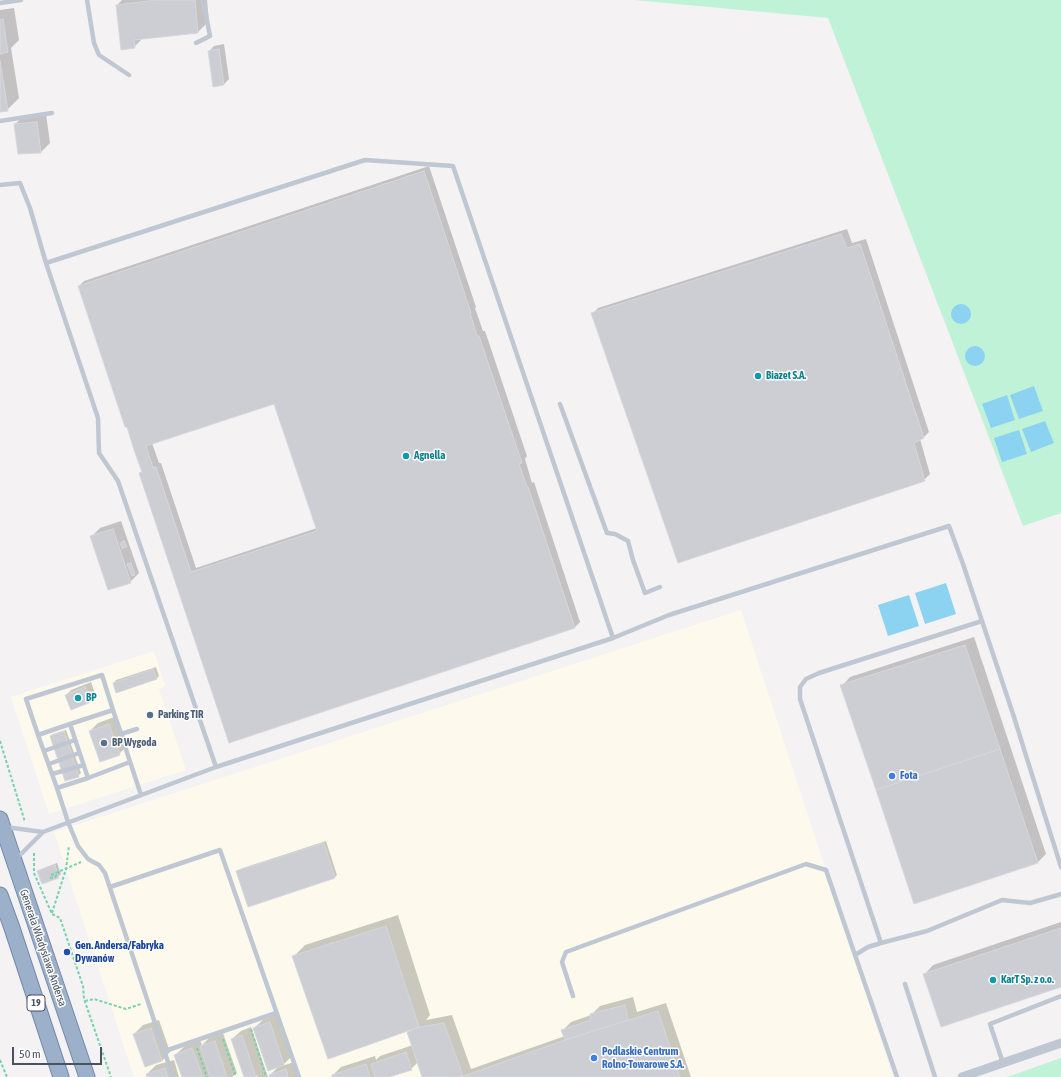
<!DOCTYPE html>
<html>
<head>
<meta charset="utf-8">
<style>
  body { margin:0 }
  #map { position:relative; width:1061px; height:1077px; overflow:hidden; background:#f4f2f2; font-family:"Asap Condensed",sans-serif }
  canvas { display:block }
  .scale { position:absolute; left:12px; top:1047px; width:90px; height:18px; box-sizing:border-box; border:2px solid #485361; border-top:0; padding-left:5px; font-size:12px; line-height:14px; white-space:nowrap; color:#485361; -webkit-text-stroke:3px #fff; paint-order:stroke }
</style>
</head>
<body>
<div id="map">
<canvas width="1061" height="1077"></canvas>
<div class="scale">50 m</div>
</div>
<script>
const g = document.querySelector('canvas').getContext('2d');
g.lineJoin = 'round';
function paint(path, color) {
  g.fillStyle = color;
  g.fill(path, 'evenodd');
}
function poly(rows) {
  const path = new Path2D();
  for (const r of rows) {
    if (r.length === 3) {
      path.moveTo(r[0] + r[2], r[1]);
      path.arc(r[0], r[1], r[2], 0, 2 * Math.PI);
      continue;
    }
    path.moveTo(r[0], r[1]);
    for (let i = 2; i < r.length; i += 2) path.lineTo(r[i], r[i + 1]);
  }
  return path;
}
function trace(path, color, width, dash) {
  g.strokeStyle = color;
  g.lineWidth = width;
  g.lineCap = dash ? 'butt' : 'round';
  g.setLineDash(dash || []);
  g.stroke(path);
}
function label(font, color, halo, rows, align = 'center') {
  g.font = font + ' "Asap Condensed",sans-serif';
  g.lineWidth = 3;
  g.setLineDash([]);
  g.textBaseline = 'middle';
  g.strokeStyle = halo;
  g.fillStyle = color;
  for (const [text, x, y, turn = 0] of rows) {
    g.save();
    g.translate(x, y);
    g.rotate((+turn || 0) * Math.PI / 180);
    g.textAlign = isNaN(turn) ? turn : align;
    if (halo) g.strokeText(text, 0, 0);
    g.fillText(text, 0, 0);
    g.restore();
  }
}
paint(poly([
  [741,610,893,1077,134,1077,54,832],
  [154,651,165,686,159,689,186,770,49,814,11,697]
]), '#fdfaed');
paint(poly([
  [634,0,1061,0,1061,513,1023,526,828,18],
  [1061,1058,1061,1077,1007,1077]
]), '#c0f2d8');
paint(poly([
  [961,314,10],
  [975,356,10],
  [1034,386,1043,411,1019,419,1010,395],
  [1007,395,1015,420,991,428,982,404],
  [1045,421,1054,443,1031,452,1022,429],
  [1019,430,1027,454,1002,462,994,438],
  [946,583,956,614,925,624,915,593],
  [909,595,919,626,888,636,878,605]
]), '#8bd3f1');
paint(poly([
  [122,0,207,0,209,21,198,32,143,38,134,47,117,5],
  [14,8,19,40,11,48,19,98,7,110,0,111,0,10],
  [224,44,229,79,224,84,209,51,214,46],
  [46,114,50,143,41,152,19,153,15,124,24,116],
  [429,166,476,307,475,308,483,331,485,331,527,456,525,459,532,483,534,482,580,622,575,627,230,742,140,473,143,471,79,286,84,281],
  [275,402,317,528,196,568,161,463,159,463,152,443],
  [847,229,852,243,866,239,929,432,924,437,920,439,930,474,924,480,592,314,598,308],
  [121,521,139,573,130,582,91,537,100,528],
  [974,637,1046,854,1038,862,915,903,842,686,850,677],
  [156,667,159,676,156,679,114,683,116,680],
  [91,682,96,696,91,701,66,695,71,690],
  [117,716,128,745,119,754,90,731,98,723],
  [66,730,81,773,78,776,51,736,53,734],
  [326,841,337,875,335,877,249,906,237,872,240,869],
  [57,863,61,874,58,877,39,871,41,869],
  [398,915,430,1015,426,1020,452,1015,471,1069,565,1036,563,1030,571,1022,591,1015,600,1006,633,997,637,1012,666,1003,691,1077,423,1077,418,1062,411,1069,386,1077,333,1077,333,1075,341,1067,375,1056,376,1060,380,1056,413,1045,409,1032,411,1029,293,957,305,945],
  [1061,922,1061,986,925,974,933,965],
  [278,1014,292,1056,282,1066,294,1062,299,1077,271,1077,270,1075,280,1065,254,1028,263,1020],
  [159,1020,170,1052,162,1061,134,1034,143,1025],
  [251,1027,268,1077,257,1077,257,1075,255,1077,245,1077,232,1039,241,1031],
  [223,1033,237,1073,232,1077,184,1077,175,1055,184,1047,200,1040,202,1045,209,1038],
  [174,1060,179,1077,148,1077,147,1074,156,1065]
]), '#0003');
const building = poly([
  [157,0,195,0,198,33,134,40,135,48,121,50,116,5,157,0],
  [3,19,8,52,0,54,0,20,3,19],
  [219,49,224,85,213,87,208,51,219,49],
  [0,61,8,111,0,112,0,61],
  [37,122,41,153,18,154,14,124,37,122],
  [424,171,471,313,470,313,477,336,479,336,522,463,519,464,527,487,528,487,575,628,229,743,139,473,142,472,134,450,127,427,125,427,78,286,424,171],
  [274,404,317,531,191,572,156,467,153,468,146,446,274,404],
  [841,234,847,248,860,244,924,438,914,443,925,481,678,563,591,313,841,234],
  [113,529,131,583,108,590,90,536,113,529],
  [124,541,127,547,122,548,120,543,124,541],
  [131,563,135,575,132,576,127,564,131,563],
  [965,645,1000,749,876,790,840,685,965,645],
  [153,669,157,679,116,693,113,683,153,669],
  [85,687,91,702,71,710,65,695,85,687],
  [109,724,120,755,100,762,89,731,109,724],
  [64,731,79,777,65,781,50,736,64,731],
  [1000,749,1038,863,914,904,876,790,1000,749],
  [324,843,335,878,248,907,236,871,324,843],
  [55,865,59,878,42,884,37,871,55,865],
  [386,926,419,1027,328,1059,292,956,386,926],
  [1061,928,1061,987,941,1027,923,974,1061,928],
  [625,1005,628,1020,565,1040,561,1030,591,1020,590,1014,625,1005],
  [658,1011,680,1077,461,1077,565,1040,658,1011],
  [270,1022,284,1065,268,1071,253,1028,270,1022],
  [444,1023,463,1076,422,1077,407,1032,419,1027,444,1023],
  [151,1028,162,1061,145,1067,133,1034,151,1028],
  [242,1035,256,1077,244,1077,231,1039,242,1035],
  [215,1041,227,1077,210,1077,200,1046,215,1041],
  [192,1048,203,1077,182,1077,174,1055,192,1048],
  [406,1052,412,1070,389,1077,375,1077,371,1064,406,1052],
  [366,1064,370,1077,332,1077,332,1075,366,1064],
  [165,1068,168,1077,147,1077,146,1074,165,1068],
  [286,1069,288,1077,270,1077,269,1075,286,1069]
]);
paint(building, '#ccced4');
trace(building, '#d6d7dd', 1);
const trunk = poly([
  [0,819,87,1077],
  [0,895,12,928,61,1077]
]);
trace(trunk, '#738aae', 17);
trace(poly([
  [0,741,25,822],
  [34,853,34,873,52,914,60,918,83,986,84,999,111,1077],
  [51,875,81,862],
  [50,878,55,877,59,872],
  [52,913,66,869,69,846],
  [85,1001,94,999,126,1009,141,1004],
  [251,1029,266,1077],
  [223,1039,236,1077],
  [197,1048,207,1077],
  [0,1060,7,1077]
]), '#76d2ac', 2, [3, 2]);
trace(poly([
  [87,0,94,43,99,55,129,75],
  [0,3,21,0],
  [196,43,210,36,203,0],
  [0,121,52,113],
  [0,185,20,183,30,208,46,263,98,418,99,453,118,481,216,767],
  [46,263,365,160,453,166,613,638],
  [560,404,607,533,615,534,628,541,633,560,645,593,660,587],
  [113,710,141,795],
  [121,734,137,729],
  [38,735,26,699,102,675,113,710,70,724],
  [44,751,75,740],
  [49,764,79,753],
  [52,774,84,765],
  [88,778,70,724,38,735,57,788,68,822,78,846,88,859,99,865,105,873,173,1077],
  [57,788,88,778,130,762],
  [5,827,43,832],
  [17,858,43,832,216,767,613,638,669,615,949,526,963,564,1013,714,1061,867],
  [110,887,220,850,299,1077],
  [881,943,800,699,800,687,806,679,819,673,982,621],
  [905,984,935,1077],
  [573,996,562,962,566,952,806,864,826,870,855,955],
  [165,1051,276,1013],
  [1003,1063,990,1024,1061,996],
  [897,1077,855,955,868,947,881,943,927,931,1002,900,1030,903,1058,895,1061,894]
]), '#bfc8d2', 4.5);
trace(poly([
  [962,1077,1061,1043]
]), '#bfc8d2', 9);
trace(trunk, '#9cb0ca', 15);
for (const [x, y, r, color] of [
  [758,376,4,"#0f9aa8"],
  [406,456,4,"#0f9aa8"],
  [78,698,4,"#0f9aa8"],
  [150,715,4,"#5c6f8a"],
  [104,743,4,"#5c6f8a"],
  [892,776,4,"#3f7fe0"],
  [67,952,4,"#1a4fb4"],
  [993,980,4,"#0f9aa8"],
  [594,1058,4,"#3f7fe0"]
]) {
  const dot = new Path2D();
  dot.arc(x, y, r, 0, 2 * Math.PI);
  g.fillStyle = color;
  g.fill(dot);
  trace(dot, '#fff', 1.5);
}
for (const [x, y, w] of [
  [36,1003,18]
]) {
  const box = new Path2D();
  box.roundRect(x - w / 2, y - 8, w, 16, 3);
  g.fillStyle = '#fff';
  g.fill(box);
  trace(box, '#485361', 1);
}
label('bold 10px', '#485361', null, [
  ["19",36,1003]
]);
label('bold 11px', '#0d838f', '#fff', [
  ["Biazet S.A.",766,376],
  ["Agnella",414,456],
  ["BP",86,698],
  ["KarT Sp. z o.o.",1001,980]
], 'left');
label('bold 11px', '#4e5e75', '#fff', [
  ["Parking TIR",158,715],
  ["BP Wygoda",112,743]
], 'left');
label('bold 11px', '#366cbe', '#fff', [
  ["Fota",900,776],
  ["Podlaskie Centrum",602,1052],
  ["Rolno-Towarowe S.A.",602,1065]
], 'left');
label('bold 11px', '#164399', '#fff', [
  ["Gen. Andersa/Fabryka",75,946],
  ["Dywanów",75,959]
], 'left');
label('11px', '#485361', '#fff', [
  ["Generała Władysława Andersa",43,948,71]
]);
</script>
</body>
</html>
